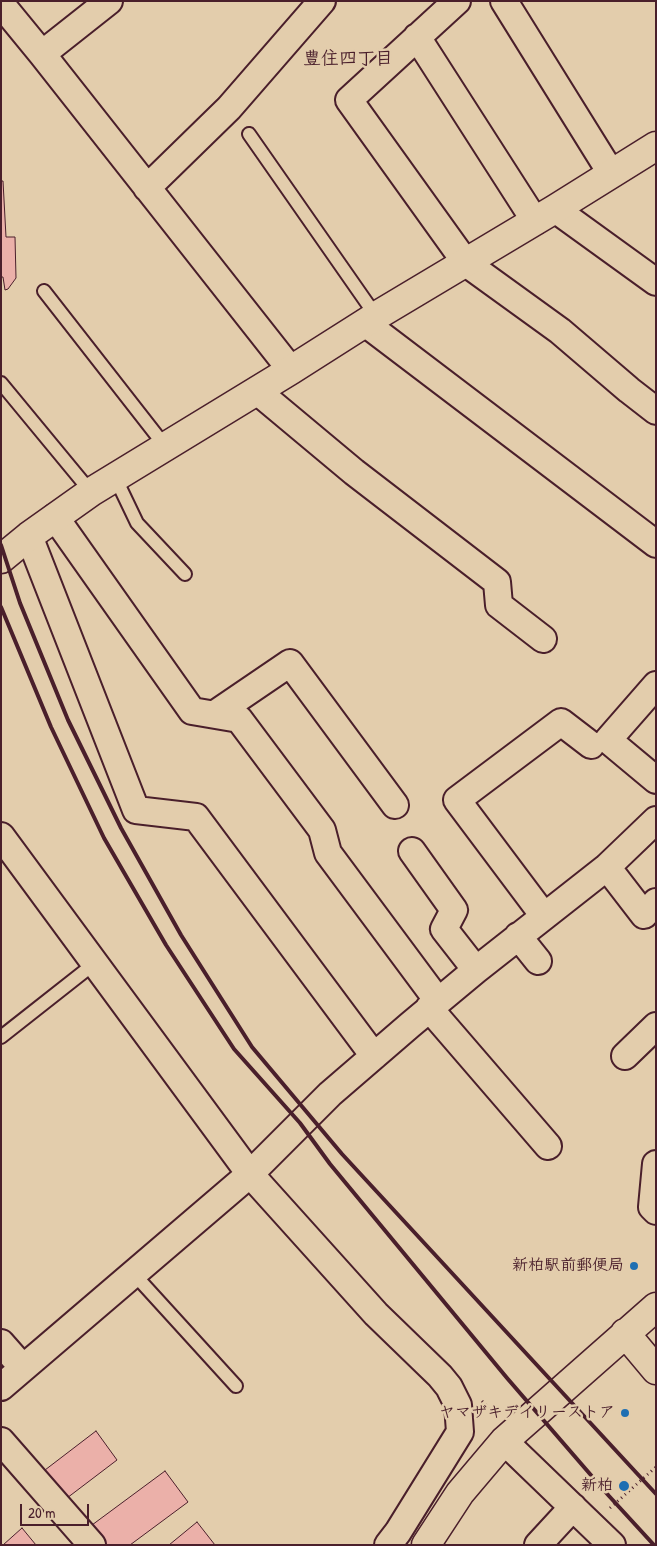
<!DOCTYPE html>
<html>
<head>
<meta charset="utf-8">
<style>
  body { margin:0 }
  #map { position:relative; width:657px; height:1546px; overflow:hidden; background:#e3cdac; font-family:"Patrick Hand",sans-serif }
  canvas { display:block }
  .frame { position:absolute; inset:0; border:2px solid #4a1f2b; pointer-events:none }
  .scale { position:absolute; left:20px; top:1504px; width:69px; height:22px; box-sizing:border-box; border:2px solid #4a1f2b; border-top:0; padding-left:6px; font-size:15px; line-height:18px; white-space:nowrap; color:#4a1f2b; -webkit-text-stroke:4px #e3cdac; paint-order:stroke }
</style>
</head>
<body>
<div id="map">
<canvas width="657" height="1546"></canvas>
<div class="frame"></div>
<div class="scale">20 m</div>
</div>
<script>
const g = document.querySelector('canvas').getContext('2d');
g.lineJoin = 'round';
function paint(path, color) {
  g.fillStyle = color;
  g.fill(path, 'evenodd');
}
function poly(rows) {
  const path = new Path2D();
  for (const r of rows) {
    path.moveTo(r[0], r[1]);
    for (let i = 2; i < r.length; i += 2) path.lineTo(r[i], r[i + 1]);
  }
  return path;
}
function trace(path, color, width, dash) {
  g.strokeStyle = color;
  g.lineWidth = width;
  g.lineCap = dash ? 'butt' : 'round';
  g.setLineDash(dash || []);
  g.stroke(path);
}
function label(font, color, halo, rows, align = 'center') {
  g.font = font + ' "Patrick Hand","Klee One",sans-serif';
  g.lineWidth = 5;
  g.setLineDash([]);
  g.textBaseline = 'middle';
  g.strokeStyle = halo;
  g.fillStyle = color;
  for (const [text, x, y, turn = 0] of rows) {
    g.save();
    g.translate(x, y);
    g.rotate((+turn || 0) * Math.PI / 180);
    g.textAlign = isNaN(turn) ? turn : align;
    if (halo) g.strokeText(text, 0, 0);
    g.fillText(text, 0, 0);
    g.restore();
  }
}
const building = poly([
  [1,181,3,181,6,237,15,237,16,278,8,289,5,290,3,277,1,277,1,181],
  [96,1431,117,1460,67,1498,45,1470,96,1431],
  [165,1471,188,1502,130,1545,107,1545,92,1525,165,1471],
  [197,1522,215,1545,169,1545,197,1522],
  [22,1528,36,1545,3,1545,22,1528]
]);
paint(building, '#ebb0a9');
trace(building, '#4a1f2b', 1);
const service = poly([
  [249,134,376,316],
  [44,291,165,446],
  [1,383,91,492],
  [115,477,137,523,185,574],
  [1,1037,95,963],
  [134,1274,236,1386]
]);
const minor = poly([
  [457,1,349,100,466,263,560,331,629,390,656,411],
  [504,1,611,173],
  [1,4,42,54,291,370],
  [417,37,535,221],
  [42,54,109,1],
  [147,188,229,108,322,1],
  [555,209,656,282],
  [365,323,656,544],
  [257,391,354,472,497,582,499,605,543,639],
  [55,517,192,711,239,719,322,830,328,853,438,1001],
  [29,536,136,810,196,817,374,1056],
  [656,685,608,740,656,780],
  [215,714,290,663,395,805],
  [1,836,250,1174,376,1314,440,1376,449,1387,458,1405,460,1432,398,1532,388,1545],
  [412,851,454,910,444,929,476,970],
  [607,867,644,915,656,902],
  [544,916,457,800,561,722,591,745],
  [518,936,538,961],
  [429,1008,548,1146],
  [625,1056,656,1026],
  [656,1164,652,1207,656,1211],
  [1,1343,23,1368],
  [1,1387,250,1174,330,1094,410,1025,476,970,607,867,656,820],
  [1,1441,92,1545],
  [504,1441,612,1545],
  [538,1545,573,1507]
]);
const tertiary = poly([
  [1,559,29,536,91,492,291,370,376,316,555,209,656,146],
  [625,1333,656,1370],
  [426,1545,460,1493,504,1441,656,1307]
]);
trace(service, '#4a1f2b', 16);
trace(minor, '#4a1f2b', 30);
trace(tertiary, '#4a1f2b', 31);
trace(poly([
  [482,1401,497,1416],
  [610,1508,656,1467]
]), '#4a1f2b', 3, [1, 4]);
trace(service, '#e3cdac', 12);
trace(minor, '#e3cdac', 26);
trace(tertiary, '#e3cdac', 28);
trace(poly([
  [1,545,20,603,68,720,121,828,181,935,252,1047,342,1154,656,1494],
  [1,607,51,727,104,838,166,945,234,1049,300,1123,330,1164,507,1378,609,1496,654,1545]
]), '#4a1f2b', 4);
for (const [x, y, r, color] of [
  [634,1266,5,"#1f6fb2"],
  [625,1413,5,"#1f6fb2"],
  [624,1486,6,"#1f6fb2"]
]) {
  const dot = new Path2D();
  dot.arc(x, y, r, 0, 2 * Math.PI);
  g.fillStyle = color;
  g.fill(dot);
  trace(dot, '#e3cdac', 2);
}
label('bold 16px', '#4a1f2b', '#e3cdac', [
  ["新柏駅前郵便局",624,1266],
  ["ヤマザキデイリーストア",615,1413],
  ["新柏",613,1486]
], 'right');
label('bold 18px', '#4a1f2b', '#e3cdac', [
  ["豊住四丁目",348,59]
]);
</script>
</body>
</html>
